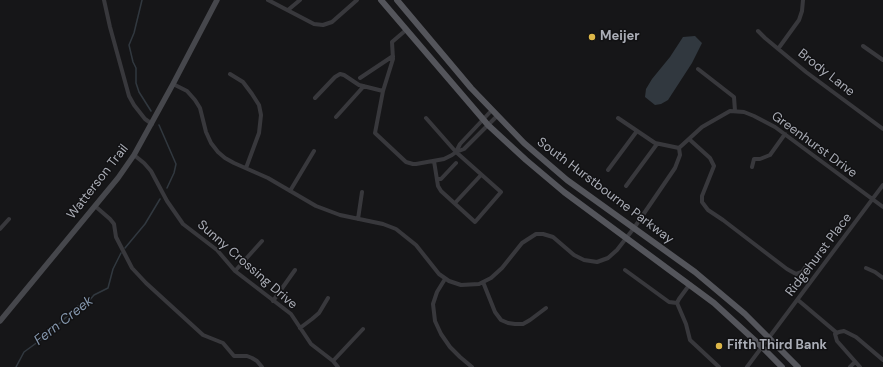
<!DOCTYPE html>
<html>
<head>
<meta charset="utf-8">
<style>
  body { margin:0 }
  canvas { display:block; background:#161618 }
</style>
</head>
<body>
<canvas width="883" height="367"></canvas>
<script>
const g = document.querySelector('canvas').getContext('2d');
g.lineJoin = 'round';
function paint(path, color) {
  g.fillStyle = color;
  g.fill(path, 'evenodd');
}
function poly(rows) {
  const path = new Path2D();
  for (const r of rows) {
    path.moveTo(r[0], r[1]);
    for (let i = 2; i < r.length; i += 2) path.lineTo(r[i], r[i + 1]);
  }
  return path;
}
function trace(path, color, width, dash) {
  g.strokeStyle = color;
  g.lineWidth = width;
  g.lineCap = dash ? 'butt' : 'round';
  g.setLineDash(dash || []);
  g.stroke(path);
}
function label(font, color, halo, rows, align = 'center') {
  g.font = font + ' "DM Sans",sans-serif';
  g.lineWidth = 3;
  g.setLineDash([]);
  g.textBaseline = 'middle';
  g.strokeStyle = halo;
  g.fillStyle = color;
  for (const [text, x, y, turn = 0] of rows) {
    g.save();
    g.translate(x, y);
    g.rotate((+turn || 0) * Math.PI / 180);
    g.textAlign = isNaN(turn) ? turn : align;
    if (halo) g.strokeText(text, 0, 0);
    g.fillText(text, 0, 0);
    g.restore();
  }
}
paint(poly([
  [695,36,702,43,692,63,668,100,661,104,655,105,645,97,646,89,652,79,670,57,683,37]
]), '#31383f');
trace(poly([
  [142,0,134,33,129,45,133,62,136,68,136,83,139,92,151,111],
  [159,125,176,164,174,173,167,188],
  [125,248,145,224,160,199],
  [16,367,24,352,46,336,78,306,85,302,88,302,94,295,108,288,113,269,121,253]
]), '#31383f', 1.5);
trace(poly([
  [104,0,110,27,129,96,134,105,145,119,152,124],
  [268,0,314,24,323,25,332,22,357,0],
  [288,10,300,0],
  [406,30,392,42,393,59,383,91,375,133,406,162,413,164,416,164,444,159,452,155,456,152,464,149,497,116],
  [758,31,765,38,806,72,883,129],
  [863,46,883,60],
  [778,49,799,20,802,11,803,0],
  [698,69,734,97,735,111],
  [230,74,243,82,252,94,259,105,261,115,259,133,246,168],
  [360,78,393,56],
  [173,84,187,91,195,100,200,108,206,132,211,143,218,152,225,158,234,163,268,178,316,206,340,215,383,224,396,229,416,245,439,274,449,281,461,285,479,284,491,278,502,268,522,243,536,234,543,234,553,237,574,255,584,260,597,262,608,258,617,250,634,228,675,168,680,155,679,148,702,127,730,111,744,112,754,116,775,127,883,207],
  [315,98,335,77,340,74,344,75,359,85,383,91],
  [336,117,364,86],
  [426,118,456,152,501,192,475,222,441,191,438,186,434,161],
  [618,118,655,143,679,148],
  [689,139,710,158,714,166,702,196,702,202,708,210,723,220,787,269,796,274,802,272,806,266],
  [456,152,460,144,492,110],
  [134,155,144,163,151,171,167,201,183,224,217,250,235,271,291,314,311,344,333,361,338,367],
  [752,167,754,159,760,159,770,155,785,134],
  [608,170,637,131],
  [437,179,441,179,456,163],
  [626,186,657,144],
  [290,191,314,151],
  [455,203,481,175],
  [95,206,110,219,114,224,116,237,132,268,146,283,203,335,223,343,234,356,247,356,252,358,257,361,262,367],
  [358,219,362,192],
  [0,229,9,219],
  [866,268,875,272,883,278],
  [625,270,669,302,677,303],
  [235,271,262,241],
  [445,279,437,292,433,304,435,321,441,334,450,347,460,357,472,367],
  [483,282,495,312,501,320,508,323,515,324,523,324,530,320,546,308],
  [690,284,679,299,677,303,686,324,690,340,719,367],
  [798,300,837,333],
  [273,301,295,270],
  [300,328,312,319,319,313,328,298],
  [333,361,363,329],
  [747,367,883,185],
  [850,367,855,362],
  [860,367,837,341,835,334,839,332,844,331,856,337,883,360]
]), '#38383c', 4);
trace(poly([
  [0,321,118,178,134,155,173,84,217,0]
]), '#46474c', 5.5);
trace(poly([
  [381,0,488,125,526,160,564,192,714,303,762,347,782,367],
  [397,0,471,88,524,143,567,180,695,272,745,314,798,367]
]), '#54555b', 6);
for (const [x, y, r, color] of [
  [592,37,4,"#ddb749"],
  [719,346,4,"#ddb749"]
]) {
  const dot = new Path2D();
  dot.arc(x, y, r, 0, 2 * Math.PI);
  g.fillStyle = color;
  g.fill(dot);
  trace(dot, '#111113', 1.5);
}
label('bold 13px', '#aaadb6', '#111113', [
  ["Meijer",600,37],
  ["Fifth Third Bank",727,346]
], 'left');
label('13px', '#aaadb6', '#111113', [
  ["Brody Lane",826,73,38],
  ["Greenhurst Drive",814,145,36],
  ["Watterson Trail",98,182,-52],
  ["South Hurstbourne Parkway",605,191,37],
  ["Ridgehurst Place",819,255,-53],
  ["Sunny Crossing Drive",247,265,41]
]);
label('italic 14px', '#8597ad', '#111113', [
  ["Fern Creek",64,321,-38]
]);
</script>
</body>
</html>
